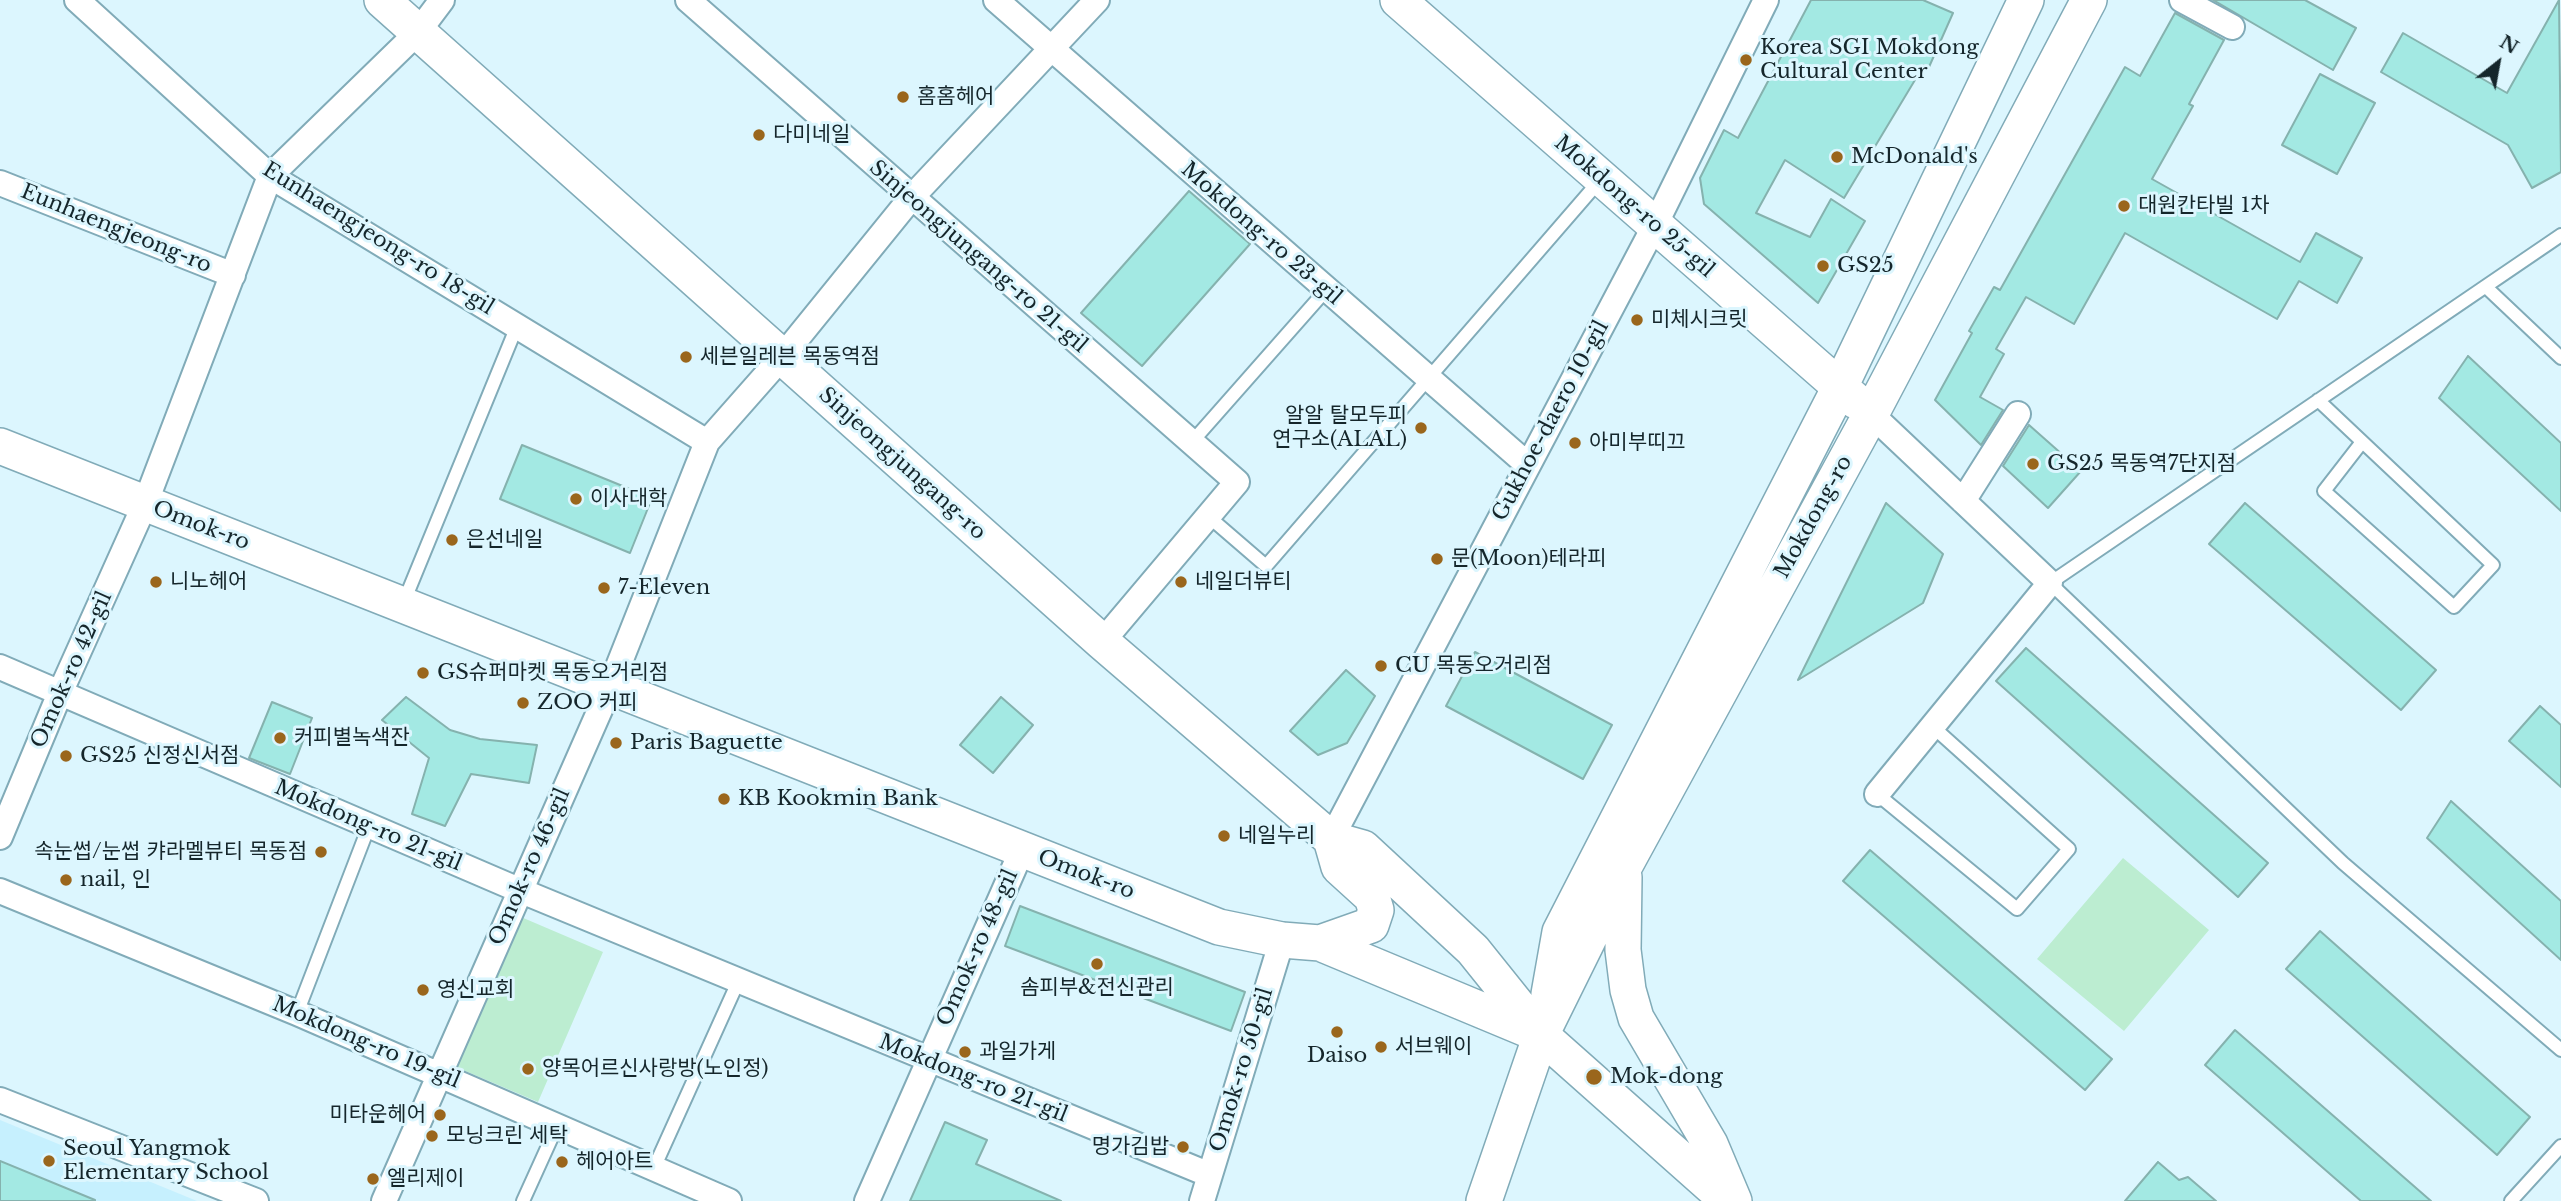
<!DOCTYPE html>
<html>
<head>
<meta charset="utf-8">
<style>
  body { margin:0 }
  #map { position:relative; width:2561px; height:1201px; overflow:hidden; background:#dcf6fe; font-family:"Libre Baskerville",serif }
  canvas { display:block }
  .north { position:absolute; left:2463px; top:28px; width:70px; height:70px; -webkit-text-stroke:5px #dcf6fe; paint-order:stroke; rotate:31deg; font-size:19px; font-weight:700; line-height:28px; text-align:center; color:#15262b }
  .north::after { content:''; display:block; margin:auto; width:24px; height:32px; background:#15262b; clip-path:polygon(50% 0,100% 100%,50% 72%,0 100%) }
</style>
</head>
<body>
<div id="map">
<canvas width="2561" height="1201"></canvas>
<div class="north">N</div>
</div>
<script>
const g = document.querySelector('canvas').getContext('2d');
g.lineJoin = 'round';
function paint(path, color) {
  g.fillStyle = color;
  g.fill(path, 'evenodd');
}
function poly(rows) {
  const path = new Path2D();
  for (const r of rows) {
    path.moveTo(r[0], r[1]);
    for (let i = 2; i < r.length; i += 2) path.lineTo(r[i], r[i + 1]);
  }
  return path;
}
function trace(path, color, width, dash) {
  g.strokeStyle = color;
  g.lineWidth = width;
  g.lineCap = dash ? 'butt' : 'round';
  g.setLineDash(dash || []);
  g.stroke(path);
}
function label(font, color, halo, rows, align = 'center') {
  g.font = font + ' "Libre Baskerville","Noto Sans KR",serif';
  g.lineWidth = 6;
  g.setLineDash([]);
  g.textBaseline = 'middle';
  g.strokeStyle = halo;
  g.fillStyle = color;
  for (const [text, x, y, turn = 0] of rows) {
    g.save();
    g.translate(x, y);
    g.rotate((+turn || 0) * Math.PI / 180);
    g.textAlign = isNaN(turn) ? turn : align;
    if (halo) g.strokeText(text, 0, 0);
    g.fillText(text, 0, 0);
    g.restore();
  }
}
paint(poly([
  [0,1120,197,1201,0,1201]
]), '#c6f0fe');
paint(poly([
  [2123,858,2209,930,2124,1031,2037,959],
  [521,917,603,952,538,1102,456,1067]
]), '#bcedd1');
const building = poly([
  [1811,0,1923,0,1953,13,1929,67,1924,65,1844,198,1785,160,1756,213,1810,237,1831,199,1865,221,1818,303,1704,204,1700,178,1724,130,1738,138,1811,0],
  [2213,0,2305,0,2356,28,2333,70,2213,0],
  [2559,0,2561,172,2532,188,2508,145,2381,72,2403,33,2507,93,2559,0],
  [2175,13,2224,40,2189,104,2193,106,2152,179,2300,262,2316,233,2362,258,2337,303,2299,281,2277,319,2125,233,2074,324,2026,297,1996,349,2004,354,1980,397,2003,410,1981,445,1935,400,1972,333,1969,331,1994,287,2000,290,2125,67,2140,76,2175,13],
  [2320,74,2375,103,2337,174,2282,145,2320,74],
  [1189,191,1250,244,1142,366,1081,313,1189,191],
  [2468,356,2561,443,2561,511,2439,398,2468,356],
  [2029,425,2081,471,2048,508,2003,466,2029,425],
  [522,445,652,498,630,553,500,499,522,445],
  [1886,503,1943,554,1923,603,1798,680,1886,503],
  [2245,503,2436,670,2401,710,2209,544,2245,503],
  [2026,648,2268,863,2238,897,1996,681,2026,648],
  [1475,652,1612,725,1583,779,1446,706,1475,652],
  [1346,670,1375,696,1347,743,1318,755,1290,731,1346,670],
  [406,697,450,730,480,739,537,745,529,783,471,774,445,826,412,814,429,758,382,720,406,697],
  [1001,697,1033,725,993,773,960,745,1001,697],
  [272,702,312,718,290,774,249,758,272,702],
  [2540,706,2561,725,2561,787,2509,741,2540,706],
  [2451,801,2561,901,2561,960,2427,838,2451,801],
  [1870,850,2112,1059,2085,1090,1843,881,1870,850],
  [1020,906,1245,992,1231,1031,1005,946,1020,906],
  [2320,931,2530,1117,2497,1155,2286,969,2320,931],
  [2235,1030,2431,1201,2361,1201,2205,1065,2235,1030],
  [945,1122,987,1140,976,1164,1061,1201,910,1201,945,1122],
  [0,1161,95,1200,95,1201,0,1201,0,1161],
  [2158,1162,2179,1180,2188,1177,2216,1201,2125,1201,2158,1162]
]);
paint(building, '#a3e9e3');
trace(building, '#85b2ae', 2);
const lane = poly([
  [2561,235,2050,583,2343,863,2561,1050],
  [2486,287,2561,358],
  [2318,400,2493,565,2454,607,2324,491,2362,442],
  [1191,443,1326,290],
  [1208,516,1266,566,1601,179],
  [403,604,517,326],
  [1877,794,2017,909,2069,849,1932,726],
  [297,1013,369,826],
  [654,1168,738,982],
  [523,1201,557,1126],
  [2511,1201,2561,1146]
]);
const street = poly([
  [77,0,270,176,707,442],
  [688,0,1237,482,1102,642],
  [996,0,1528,465],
  [2182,0,2232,27],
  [0,183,233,275],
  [1871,414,2050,583,1877,794],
  [1963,501,2018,414],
  [0,667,519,890,1210,1175],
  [0,837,60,693,145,504,270,176,418,32,442,0],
  [1331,839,1655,225,1766,0],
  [0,891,297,1013,729,1201],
  [0,1100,256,1201],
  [384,1201,610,687,707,442,782,357,911,198,1097,0],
  [867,1201,1022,850],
  [1202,1201,1282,940]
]);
const secondary = poly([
  [382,0,1102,642,1331,839,1363,848,1473,950,1538,1031],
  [1398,0,1856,401],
  [0,446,1219,927,1282,940,1320,943,1541,1035,1728,1201],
  [1624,877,1623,950,1628,990,1636,1018,1710,1144,1734,1201],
  [1320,943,1371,925,1376,910,1372,897,1339,867,1331,839],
  [1549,994,1560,932,1840,387,2026,0],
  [1484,1201,1541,1035,1624,867,1871,414,2089,0]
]);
trace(lane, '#81abb8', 16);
trace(street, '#81abb8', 28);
trace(secondary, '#81abb8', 38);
trace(lane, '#fff', 12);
trace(street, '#fff', 24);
trace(secondary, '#fff', 35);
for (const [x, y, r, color] of [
  [1746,60,7,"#9a661c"],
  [903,97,7,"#9a661c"],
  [759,135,7,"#9a661c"],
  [1837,157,7,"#9a661c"],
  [2124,206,7,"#9a661c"],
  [1823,266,7,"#9a661c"],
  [1637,320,7,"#9a661c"],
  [686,357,7,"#9a661c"],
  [1421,428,7,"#9a661c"],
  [1575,443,7,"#9a661c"],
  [2033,464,7,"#9a661c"],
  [576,499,7,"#9a661c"],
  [452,540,7,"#9a661c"],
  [1437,559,7,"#9a661c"],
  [156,582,7,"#9a661c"],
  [1181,582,7,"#9a661c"],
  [604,588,7,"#9a661c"],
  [1381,666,7,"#9a661c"],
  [423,673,7,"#9a661c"],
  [523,703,7,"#9a661c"],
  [280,738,7,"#9a661c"],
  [616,743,7,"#9a661c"],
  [66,756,7,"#9a661c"],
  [724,799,7,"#9a661c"],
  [1224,836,7,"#9a661c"],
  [321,852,7,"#9a661c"],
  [66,880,7,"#9a661c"],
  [1097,964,7,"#9a661c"],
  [423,990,7,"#9a661c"],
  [1337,1032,7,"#9a661c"],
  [1381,1047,7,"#9a661c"],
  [965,1052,7,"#9a661c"],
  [528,1069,7,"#9a661c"],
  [1594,1077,9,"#9a661c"],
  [440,1115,7,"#9a661c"],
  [432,1136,7,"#9a661c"],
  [1183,1147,7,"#9a661c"],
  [49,1161,7,"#9a661c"],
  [562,1162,7,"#9a661c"],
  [373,1179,7,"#9a661c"]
]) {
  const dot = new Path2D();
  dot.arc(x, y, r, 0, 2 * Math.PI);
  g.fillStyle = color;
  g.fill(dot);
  trace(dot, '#dcf6fe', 2.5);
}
label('21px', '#15262b', '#dcf6fe', [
  ["Korea SGI Mokdong",1760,48],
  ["Cultural Center",1760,72],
  ["홈홈헤어",917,97],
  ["다미네일",773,135],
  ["McDonald's",1851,157],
  ["대원칸타빌 1차",2138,206],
  ["GS25",1837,266],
  ["미체시크릿",1651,320],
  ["세븐일레븐 목동역점",700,357],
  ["알알 탈모두피",1407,416,"right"],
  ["연구소(ALAL)",1407,440,"right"],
  ["아미부띠끄",1589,443],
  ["GS25 목동역7단지점",2047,464],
  ["이사대학",590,499],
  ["은선네일",466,540],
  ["문(Moon)테라피",1451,559],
  ["니노헤어",170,582],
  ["네일더뷰티",1195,582],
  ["7-Eleven",618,588],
  ["CU 목동오거리점",1395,666],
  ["GS슈퍼마켓 목동오거리점",437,673],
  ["ZOO 커피",537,703],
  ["커피별녹색잔",294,738],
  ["Paris Baguette",630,743],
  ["GS25 신정신서점",80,756],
  ["KB Kookmin Bank",738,799],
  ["네일누리",1238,836],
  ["속눈썹/눈썹 캬라멜뷰티 목동점",307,852,"right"],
  ["nail, 인",80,880],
  ["솜피부&전신관리",1097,988,"center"],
  ["영신교회",437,990],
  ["서브웨이",1395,1047],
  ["과일가게",979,1052],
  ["Daiso",1337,1056,"center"],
  ["양목어르신사랑방(노인정)",542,1069],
  ["Mok-dong",1610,1077],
  ["미타운헤어",426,1115,"right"],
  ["모닝크린 세탁",446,1136],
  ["명가김밥",1169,1147,"right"],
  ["Seoul Yangmok",63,1149],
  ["Elementary School",63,1173],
  ["헤어아트",576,1162],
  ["엘리제이",387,1179]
], 'left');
label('21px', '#15262b', '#dcf6fe', [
  ["Mokdong-ro 25-gil",1634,207,41],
  ["Eunhaengjeong-ro",116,229,22],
  ["Mokdong-ro 23-gil",1261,234,41],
  ["Eunhaengjeong-ro 18-gil",378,239,32],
  ["Sinjeongjungang-ro 21-gil",978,257,41],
  ["Gukhoe-daero 10-gil",1551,421,-62],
  ["Sinjeongjungang-ro",902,464,42],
  ["Mokdong-ro",1814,517,-61],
  ["Omok-ro",201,526,21],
  ["Omok-ro 42-gil",72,670,-66],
  ["Mokdong-ro 21-gil",368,826,23],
  ["Omok-ro 46-gil",530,867,-66],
  ["Omok-ro",1086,875,21],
  ["Omok-ro 48-gil",978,948,-66],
  ["Mokdong-ro 19-gil",366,1043,23],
  ["Omok-ro 50-gil",1242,1070,-73],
  ["Mokdong-ro 21-gil",973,1079,22]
]);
</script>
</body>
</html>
